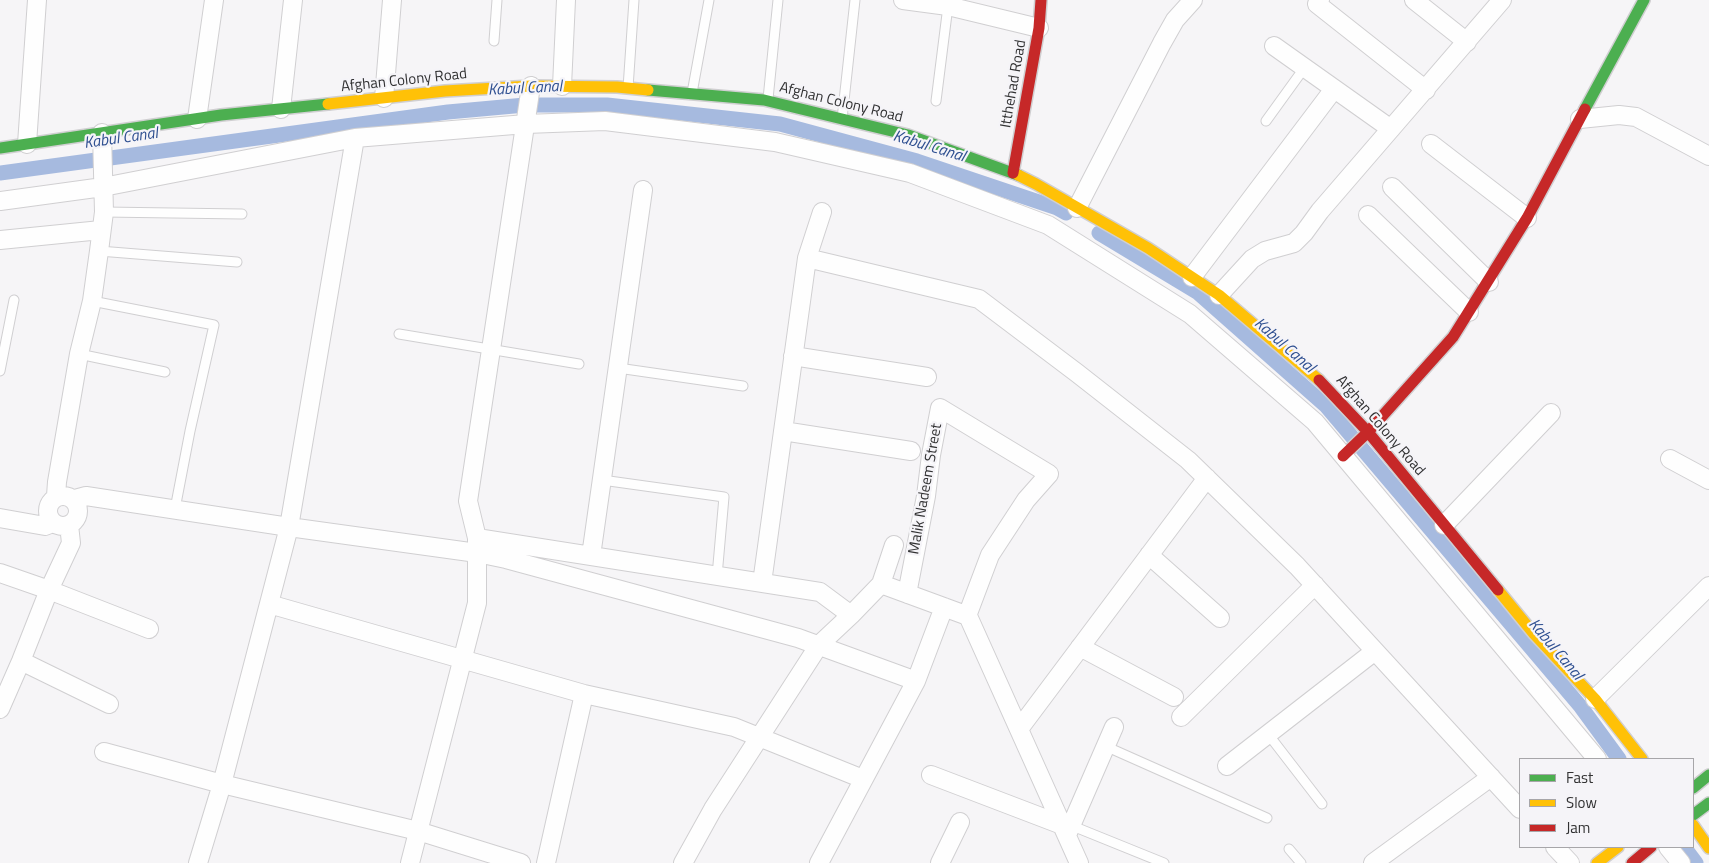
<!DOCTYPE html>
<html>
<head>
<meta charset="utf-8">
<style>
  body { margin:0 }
  #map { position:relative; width:1709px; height:863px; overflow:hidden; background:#f6f5f7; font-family:"Titillium Web",sans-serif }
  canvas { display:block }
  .legend { position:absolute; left:1519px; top:758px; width:175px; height:90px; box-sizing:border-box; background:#f5f4f8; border:1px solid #a7a6a9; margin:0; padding:6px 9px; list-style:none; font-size:15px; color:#323233 }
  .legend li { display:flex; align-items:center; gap:10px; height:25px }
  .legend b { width:25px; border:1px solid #a7a6a9 }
</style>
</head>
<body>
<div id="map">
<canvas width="1709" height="863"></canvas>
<ul class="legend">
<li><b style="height:6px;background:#4caf50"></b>Fast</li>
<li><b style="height:6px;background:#ffc107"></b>Slow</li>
<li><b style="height:6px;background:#c62828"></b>Jam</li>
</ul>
</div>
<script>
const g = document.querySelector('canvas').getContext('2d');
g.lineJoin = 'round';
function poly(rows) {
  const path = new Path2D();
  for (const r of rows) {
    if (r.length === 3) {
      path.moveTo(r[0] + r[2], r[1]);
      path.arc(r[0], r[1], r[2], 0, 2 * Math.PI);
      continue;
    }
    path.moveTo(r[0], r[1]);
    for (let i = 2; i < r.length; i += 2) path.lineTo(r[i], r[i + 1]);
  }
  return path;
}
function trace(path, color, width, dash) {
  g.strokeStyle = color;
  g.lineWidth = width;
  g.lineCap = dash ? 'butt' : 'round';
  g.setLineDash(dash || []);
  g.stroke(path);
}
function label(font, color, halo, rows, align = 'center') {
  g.font = font + ' "Titillium Web",sans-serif';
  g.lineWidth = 4.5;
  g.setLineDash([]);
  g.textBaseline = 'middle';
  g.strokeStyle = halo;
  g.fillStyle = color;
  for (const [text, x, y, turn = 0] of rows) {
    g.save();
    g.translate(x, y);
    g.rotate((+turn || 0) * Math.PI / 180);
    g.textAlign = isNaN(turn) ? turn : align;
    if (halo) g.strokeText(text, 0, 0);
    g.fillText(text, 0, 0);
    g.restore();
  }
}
trace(poly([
  [0,173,448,112,525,105,607,105,780,124,917,161,1057,208,1066,213],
  [1099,233,1197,292,1326,406,1581,707,1619,759],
  [1684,847,1696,863]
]), '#a6badf', 15);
const lane = poly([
  [494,41,497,0],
  [628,88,634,0],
  [692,93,709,0],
  [768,99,778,0],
  [936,101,948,6],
  [842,119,855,0],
  [1266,121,1305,67],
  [104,212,242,214],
  [99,251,237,262],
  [92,301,214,325,190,431,175,509],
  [399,334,579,364],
  [79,354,165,372],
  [618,368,743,386],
  [0,371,14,300],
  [602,480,724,497,717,576],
  [1268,734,1322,804],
  [1105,746,1267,818],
  [1070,825,1164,863],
  [1289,849,1301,863]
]);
const street = poly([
  [903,0,948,6,1039,28],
  [1320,0,1317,4,1426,90],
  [1414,0,1467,42],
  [1274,46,1391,129],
  [562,86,566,0],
  [384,98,392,0],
  [281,109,293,0],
  [197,119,214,0],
  [1580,119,1619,115,1636,117,1709,156],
  [27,144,37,0],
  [1431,144,1527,218],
  [1392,187,1489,282],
  [0,201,103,187,355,138,526,124,605,121,775,142,910,173,1048,225,1190,314,1315,422,1597,759],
  [1077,208,1162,43,1175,20,1193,0],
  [1368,215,1469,312],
  [0,240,101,230],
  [807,258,979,299,1077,373,1188,460,1297,566,1520,809],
  [1192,277,1334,89],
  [1219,295,1252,259,1265,251,1294,243,1304,233,1320,211,1502,0],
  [793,356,927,377],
  [783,431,911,451],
  [1670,459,1709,480],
  [63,511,15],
  [56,496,57,482,79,354,92,301,99,251,104,212,102,133],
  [75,499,86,496,289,527,477,553,506,559,798,638,916,681],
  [0,518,45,526,53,523],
  [1444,525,1551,413],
  [477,538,820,592,851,615],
  [1149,555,1220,618],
  [591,556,643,190],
  [0,573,49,590,149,629],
  [762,583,807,258,822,212],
  [881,584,968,616,1079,863],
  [907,594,926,496,931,455,940,408,1049,474,1026,500,990,555,967,616],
  [269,604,584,694,734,727,863,779],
  [1080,647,1174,697],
  [21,661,109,704],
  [1595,699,1709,586],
  [0,709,21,661,49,590,71,543,69,525],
  [1181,717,1315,585],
  [1019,729,1207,478],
  [104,752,222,784,418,831,521,863],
  [1227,766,1375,651],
  [931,775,1062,825],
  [1067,835,1114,727],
  [1555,847,1570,863],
  [1668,847,1681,863],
  [198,863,222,784,289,527,355,138],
  [410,863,477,603,477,538,468,501,531,86],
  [546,863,584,694],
  [683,863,713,809,819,645,851,615,881,584,894,545],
  [819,863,916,681,944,607],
  [940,863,960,822],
  [1373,863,1491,777]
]);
const fast = poly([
  [648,90,764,100,908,135,1018,175],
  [1585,109,1644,0],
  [0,148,221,115,328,104],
  [1693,788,1709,775],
  [1693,815,1709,803]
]);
const slow = poly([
  [328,104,445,91,531,86,617,87,648,90],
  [1018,175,1036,184,1148,248,1219,295,1319,380],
  [1498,590,1534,634,1595,699,1642,759],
  [1693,825,1709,848],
  [1597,863,1618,847]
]);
const jam = poly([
  [1013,173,1039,28,1041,0],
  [1319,380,1368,432,1498,590],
  [1343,456,1368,432,1453,337,1527,218,1585,109],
  [1632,863,1651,847]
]);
trace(lane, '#d0cfd1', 11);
trace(street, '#d0cfd1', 20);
trace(fast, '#d0cfd1', 14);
trace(slow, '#d0cfd1', 14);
trace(jam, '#d0cfd1', 14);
trace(lane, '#fefefe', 9);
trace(street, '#fefefe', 18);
trace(fast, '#4caf50', 11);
trace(slow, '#ffc107', 11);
trace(jam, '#c62828', 11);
label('15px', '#323233', '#f5f4f8', [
  ["Afghan Colony Road",404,81,-6],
  ["Itthehad Road",1014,84,-80],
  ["Afghan Colony Road",841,103,14],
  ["Afghan Colony Road",1380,426,49],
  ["Malik Nadeem Street",926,489,-80]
]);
label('italic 16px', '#2e4f90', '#f5f4f8', [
  ["Kabul Canal",525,89,-3],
  ["Kabul Canal",121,139,-8],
  ["Kabul Canal",929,147,17],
  ["Kabul Canal",1284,346,41],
  ["Kabul Canal",1555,650,50]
]);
</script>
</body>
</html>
